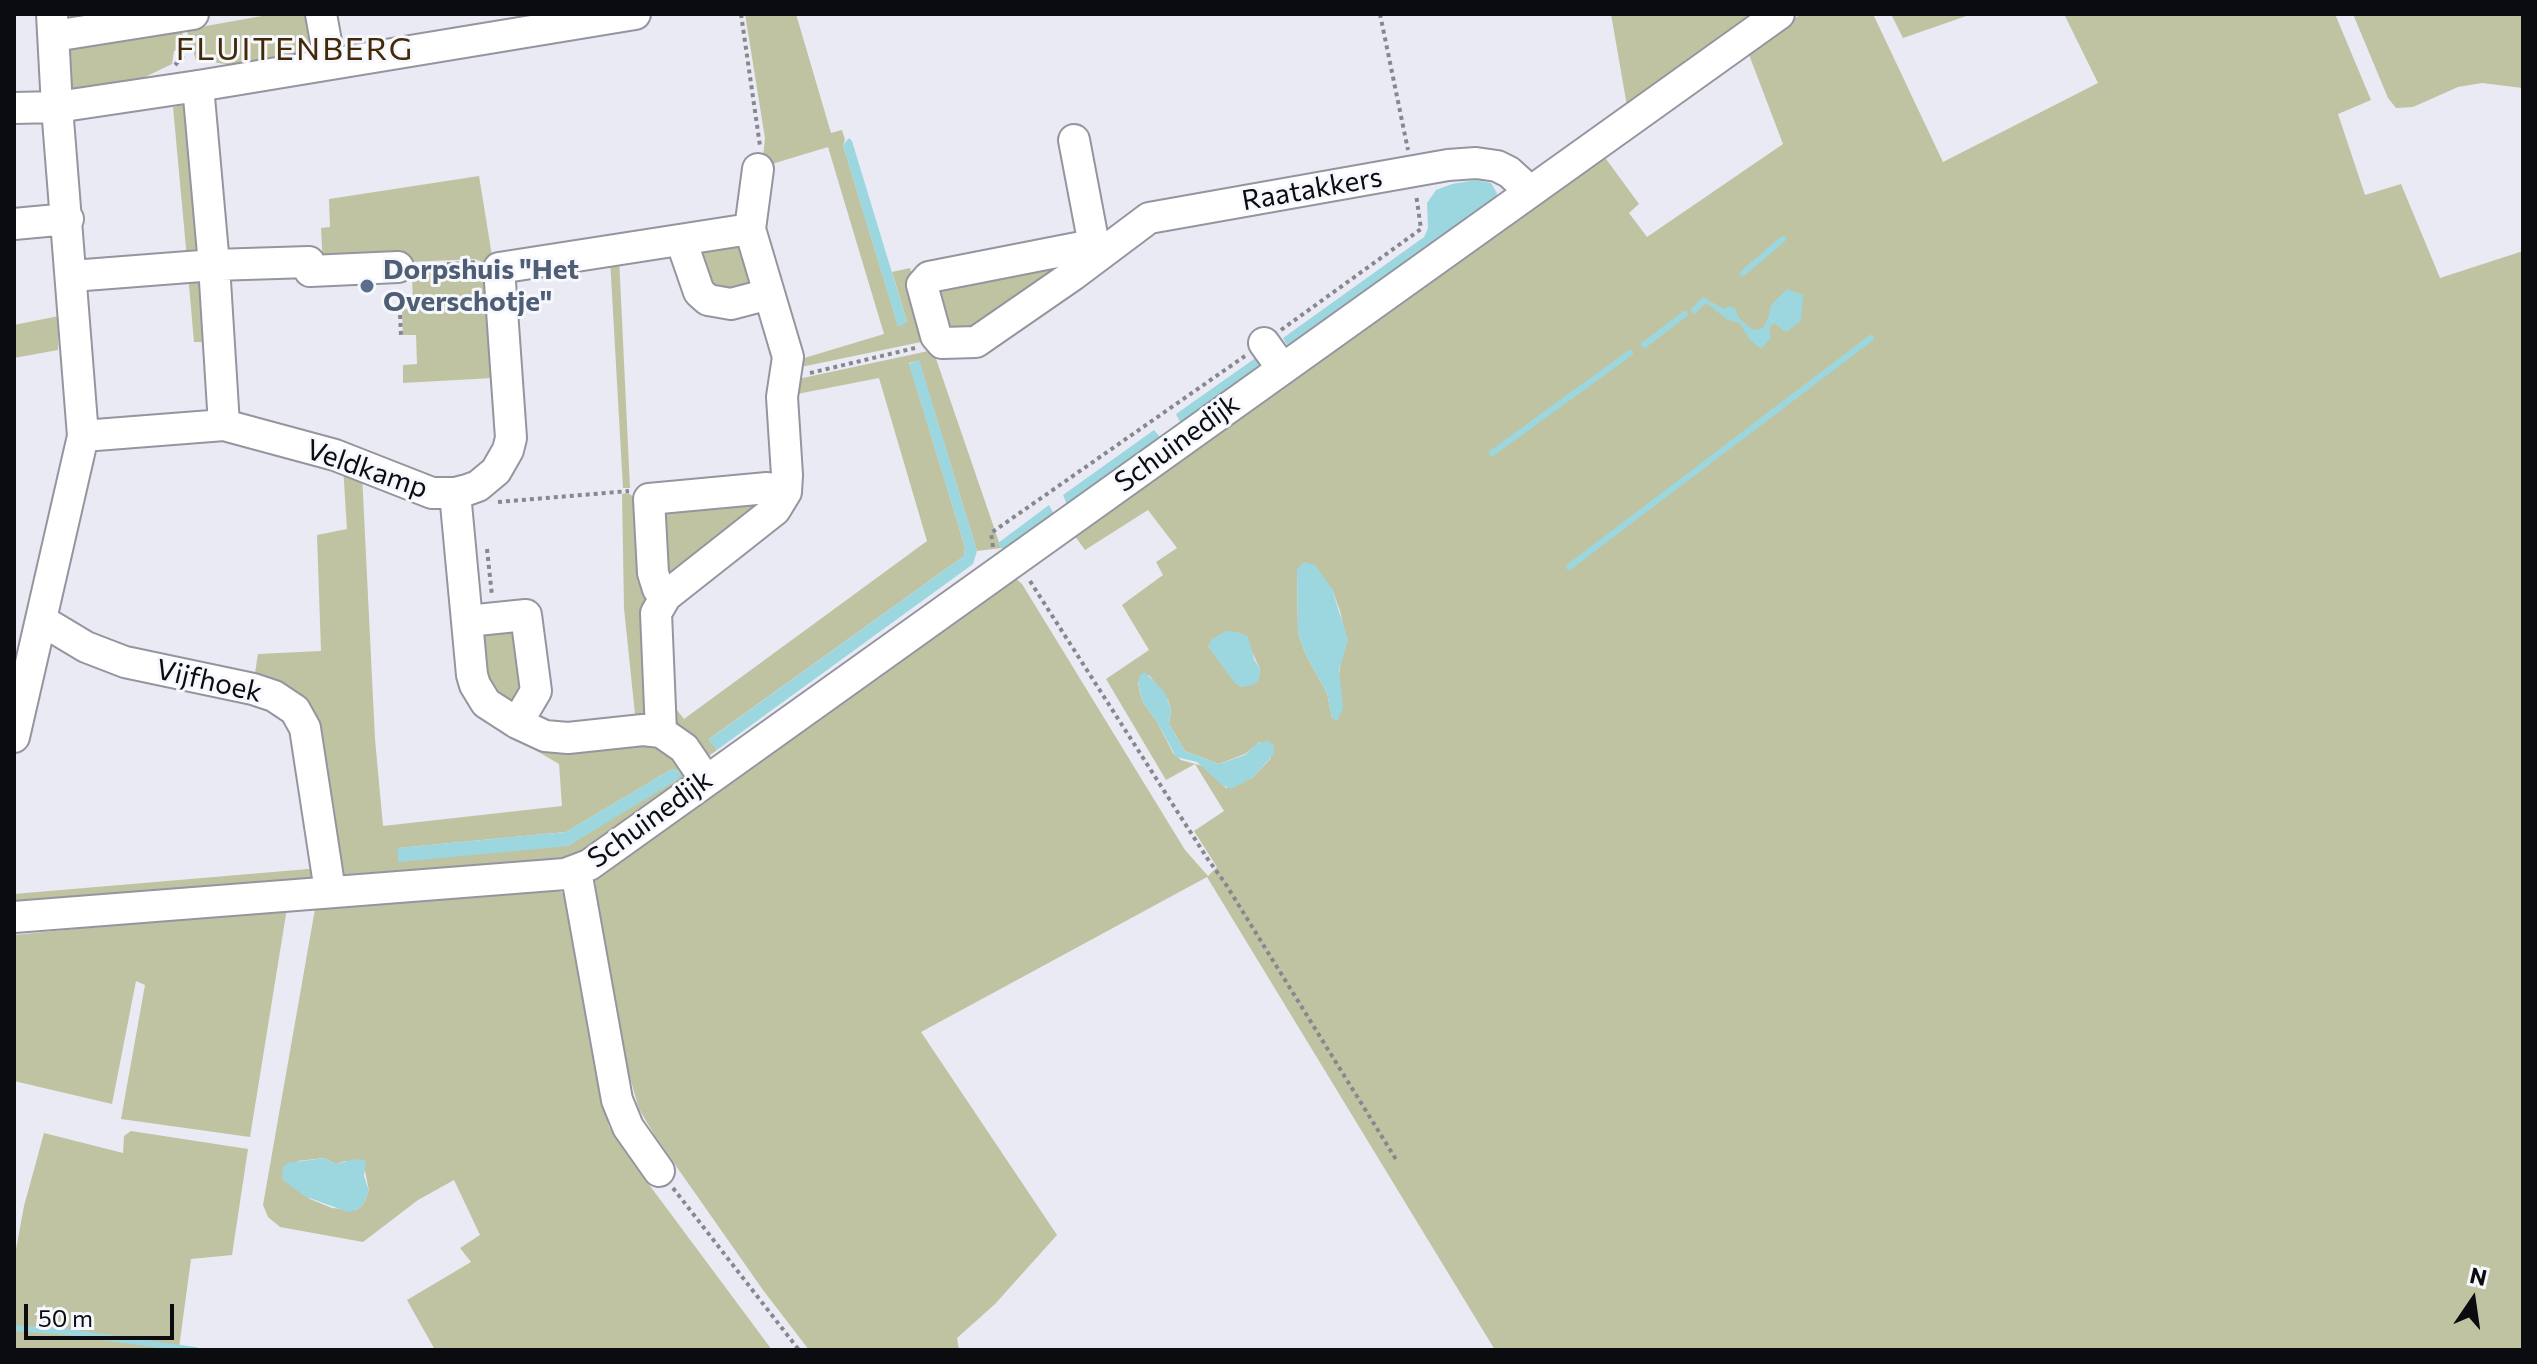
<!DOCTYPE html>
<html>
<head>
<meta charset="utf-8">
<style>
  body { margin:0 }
  #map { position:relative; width:2537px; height:1364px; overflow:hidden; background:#e9eaf4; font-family:Commissioner,sans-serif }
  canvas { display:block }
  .frame { position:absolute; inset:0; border:16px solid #0b0c0f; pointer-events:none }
  .north { position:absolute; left:2433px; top:1260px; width:80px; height:80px; -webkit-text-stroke:6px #f7f8fd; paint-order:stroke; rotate:13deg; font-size:22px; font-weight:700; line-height:32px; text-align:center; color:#0b0c0f }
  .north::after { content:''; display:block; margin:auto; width:28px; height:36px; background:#0b0c0f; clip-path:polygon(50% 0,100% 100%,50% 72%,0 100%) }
  .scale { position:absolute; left:24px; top:1304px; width:150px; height:36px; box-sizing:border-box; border:4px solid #0b0c0f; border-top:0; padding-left:10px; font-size:24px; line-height:28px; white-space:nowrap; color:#0b0c0f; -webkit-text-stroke:6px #f7f8fd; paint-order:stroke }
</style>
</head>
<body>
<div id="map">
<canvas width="2537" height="1364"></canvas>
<div class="frame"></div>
<div class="north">N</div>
<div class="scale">50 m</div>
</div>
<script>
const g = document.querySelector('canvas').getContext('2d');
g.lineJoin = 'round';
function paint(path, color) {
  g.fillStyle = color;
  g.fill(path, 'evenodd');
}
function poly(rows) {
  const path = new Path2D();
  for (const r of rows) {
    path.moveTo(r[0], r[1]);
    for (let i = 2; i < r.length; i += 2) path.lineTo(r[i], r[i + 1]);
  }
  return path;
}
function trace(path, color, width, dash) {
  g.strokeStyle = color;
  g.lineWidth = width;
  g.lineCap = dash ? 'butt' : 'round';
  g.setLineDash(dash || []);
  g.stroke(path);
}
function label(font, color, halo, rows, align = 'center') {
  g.font = font + ' Commissioner,sans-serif';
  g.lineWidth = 6;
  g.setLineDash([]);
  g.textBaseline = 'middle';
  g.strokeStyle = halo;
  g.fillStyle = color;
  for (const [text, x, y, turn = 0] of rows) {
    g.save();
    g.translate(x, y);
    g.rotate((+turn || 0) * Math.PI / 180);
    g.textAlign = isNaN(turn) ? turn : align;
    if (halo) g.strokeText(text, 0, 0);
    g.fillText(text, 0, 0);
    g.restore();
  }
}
paint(poly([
  [273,14,315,14,316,54,227,73,226,64,196,60,193,51,186,47,188,34,182,22,195,28],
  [745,14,796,14,831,133,842,130,845,140,843,145,898,326,907,322,892,272,910,268,929,333,926,341,801,367,801,359,884,334,828,147,762,167,765,138],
  [1611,14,1769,14,1627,106],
  [1801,14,1873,14,1943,162,2098,83,2064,14,2335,14,2371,100,2338,114,2365,195,2401,184,2440,278,2523,251,2523,1350,1495,1350,1207,877,921,1032,1057,1235,995,1304,957,1338,959,1350,809,1350,763,1290,655,1136,639,1109,622,1050,611,996,595,881,1013,576,1022,584,1185,850,1208,876,1217,867,1194,831,1224,811,1195,764,1166,780,1106,679,1149,650,1122,605,1163,575,1156,562,1177,548,1148,510,1085,550,1075,536,1075,525,1601,152,1639,204,1629,213,1647,237,1783,144,1748,52],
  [1297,569,1332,589,1340,611,1343,625,1341,661,1332,718,1327,693,1306,655,1298,634],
  [1208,646,1252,652,1260,669,1259,675,1241,687,1234,681],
  [1149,675,1168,700,1171,709,1169,724,1185,751,1219,764,1245,754,1260,742,1271,758,1252,778,1226,788,1203,766,1181,760,1173,753,1156,720,1142,701,1138,683],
  [1891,14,1972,14,1903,38],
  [2353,14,2523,14,2523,88,2482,83,2458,87,2413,107,2396,108,2388,98],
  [178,23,183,35,182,47,174,51,172,64,145,77,146,86,68,93,65,41],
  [190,104,201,251,187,259,173,107],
  [479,176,493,262,492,266,475,259,323,266,321,228,330,227,329,199],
  [739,245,759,285,717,299,691,248],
  [619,257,630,488,623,488,610,259],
  [1075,258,975,335,945,335,933,288],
  [475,263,485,267,493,378,403,383,403,365,417,364,416,335,403,335,402,309,413,308,412,273,415,272,415,268],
  [188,274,202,278,205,342,194,342],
  [59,316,58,350,14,358,14,325],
  [933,350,1001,548,977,551,919,361,909,363,965,547,964,556,709,739,717,750,703,760,677,727,672,717,673,705,684,719,927,541,879,378,792,395,798,379],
  [343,466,362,474,375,739,383,826,562,806,559,764,530,747,534,739,660,740,688,777,575,864,346,878,337,866,312,725,254,679,258,654,321,651,317,535,347,529],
  [672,769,679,771,680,775,568,846,398,848,566,832],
  [628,493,641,502,655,711,636,724,624,608,622,494],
  [766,498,668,583,657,506],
  [514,624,522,704,491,699,479,630],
  [320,868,314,881,14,910,14,894],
  [559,891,567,895,598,1083,609,1127,630,1159,772,1350,435,1350,407,1300,471,1262,460,1248,480,1235,454,1180,418,1200,363,1242,280,1227,268,1217,263,1205,315,909],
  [324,1158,336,1164,345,1161,365,1171,369,1191,362,1206,356,1210,332,1208,310,1199,282,1178,298,1161],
  [287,908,250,1137,121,1119,145,985,136,981,112,1104,14,1081,14,935],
  [131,1131,248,1149,232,1255,191,1259,179,1348,195,1350,14,1350,14,1260,24,1206,44,1133,123,1153,124,1136]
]), '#bfc3a1');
paint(poly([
  [849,138,852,141,907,322,898,327,843,145],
  [1476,180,1491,183,1497,193,1496,199,1288,347,1283,338,1424,237,1428,228,1427,203,1436,190,1452,184],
  [1787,289,1803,295,1801,321,1786,332,1774,323,1769,329,1771,338,1761,349,1749,339,1740,323,1728,320,1706,303,1695,314,1690,310,1703,297,1724,309,1729,306,1736,309,1738,317,1753,330,1759,329,1764,327,1768,318,1771,305],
  [1264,352,1270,360,1181,424,1176,414],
  [919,360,977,551,973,564,717,750,708,740,964,556,965,547,909,364],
  [1154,430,1161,438,1067,505,1063,495],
  [1049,505,1054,514,1005,549,1001,548,998,543],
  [1304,562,1315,565,1332,589,1348,640,1339,670,1343,708,1337,721,1332,718,1327,693,1306,655,1298,634,1297,569],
  [1226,631,1237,632,1247,636,1250,643,1254,659,1260,669,1259,680,1253,685,1241,687,1233,681,1208,646,1212,639],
  [1145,672,1165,693,1171,709,1169,724,1185,751,1219,764,1245,755,1256,744,1267,741,1274,745,1274,754,1252,778,1231,789,1222,785,1197,762,1176,757,1156,720,1142,701,1138,681,1140,675],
  [672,769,679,771,681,775,677,780,568,846,398,862,398,848,566,832],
  [324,1158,336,1164,355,1159,366,1161,364,1176,369,1191,362,1206,356,1210,348,1212,304,1196,282,1179,283,1167,288,1163]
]), '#9cd7e0');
trace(poly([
  [1743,273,1783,239],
  [1644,345,1685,314],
  [1492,453,1630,353],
  [1569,567,1871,338],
  [14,1328,68,1332,195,1350]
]), '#9cd7e0', 6);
const minor = poly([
  [321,14,330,64],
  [54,36,193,14],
  [198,86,214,265,224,425],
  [14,108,57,107,198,86,635,14],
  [1074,140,1093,240,1089,251],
  [14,224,68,219],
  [681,240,699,292,708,300,731,304,769,294],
  [1098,255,1082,247,929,277,922,285,936,336,942,343,976,342,1073,275,1149,218,1448,165,1476,163,1497,166,1509,172,1520,182,1527,193],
  [72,276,214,265,309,262,310,271,398,267],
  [1264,343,1282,368],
  [83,436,224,425,335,455,432,493,455,493,467,490,478,486,496,471,508,450,511,438,499,268,750,229],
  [455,493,472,675,475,685,486,703,517,723,545,736,568,738,643,730,661,732,684,748,705,779],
  [666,596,658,589,653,573,649,499,767,488,786,492],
  [41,620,86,647,125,662,253,689,274,696,295,710,305,728,330,891],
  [467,621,526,615,536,691,517,723],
  [661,732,656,613,666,596,775,510,786,492,787,475,782,397,788,357,750,229,758,169],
  [14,737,83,436,57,107,52,14],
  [576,871,617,1100,628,1127,659,1171],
  [14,917,565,874,589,865,1779,14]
]);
trace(minor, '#94959e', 34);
trace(poly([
  [741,14,760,146],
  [1380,14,1408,150],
  [175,65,183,57,184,37],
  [423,266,478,262],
  [399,291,401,335],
  [1281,330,1421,229,1416,194],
  [810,373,915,348],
  [498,502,629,491],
  [993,547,991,533,1245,356],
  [487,549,492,596],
  [1030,581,1207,858,1225,883,1397,1161],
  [673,1188,799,1350]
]), '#87888f', 4, [4, 4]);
trace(minor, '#fff', 30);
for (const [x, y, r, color] of [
  [367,286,8,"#5c6f8a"]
]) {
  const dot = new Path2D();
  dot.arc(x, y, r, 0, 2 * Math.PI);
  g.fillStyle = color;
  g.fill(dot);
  trace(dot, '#f7f8fd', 3);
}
label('28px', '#0b0c0f', '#f7f8fd', [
  ["Raatakkers",1312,189,-10],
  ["Schuinedijk",1177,443,-36],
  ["Veldkamp",367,469,19],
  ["Vijfhoek",209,681,13],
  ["Schuinedijk",650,819,-36]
]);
label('bold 28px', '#4e5e75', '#f7f8fd', [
  ["Dorpshuis \"Het",383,270],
  ["Overschotje\"",383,302]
], 'left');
g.letterSpacing = '2px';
label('32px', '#412a05', '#f7f8fd', [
  ["FLUITENBERG",295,49]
]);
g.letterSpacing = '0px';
</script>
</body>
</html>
